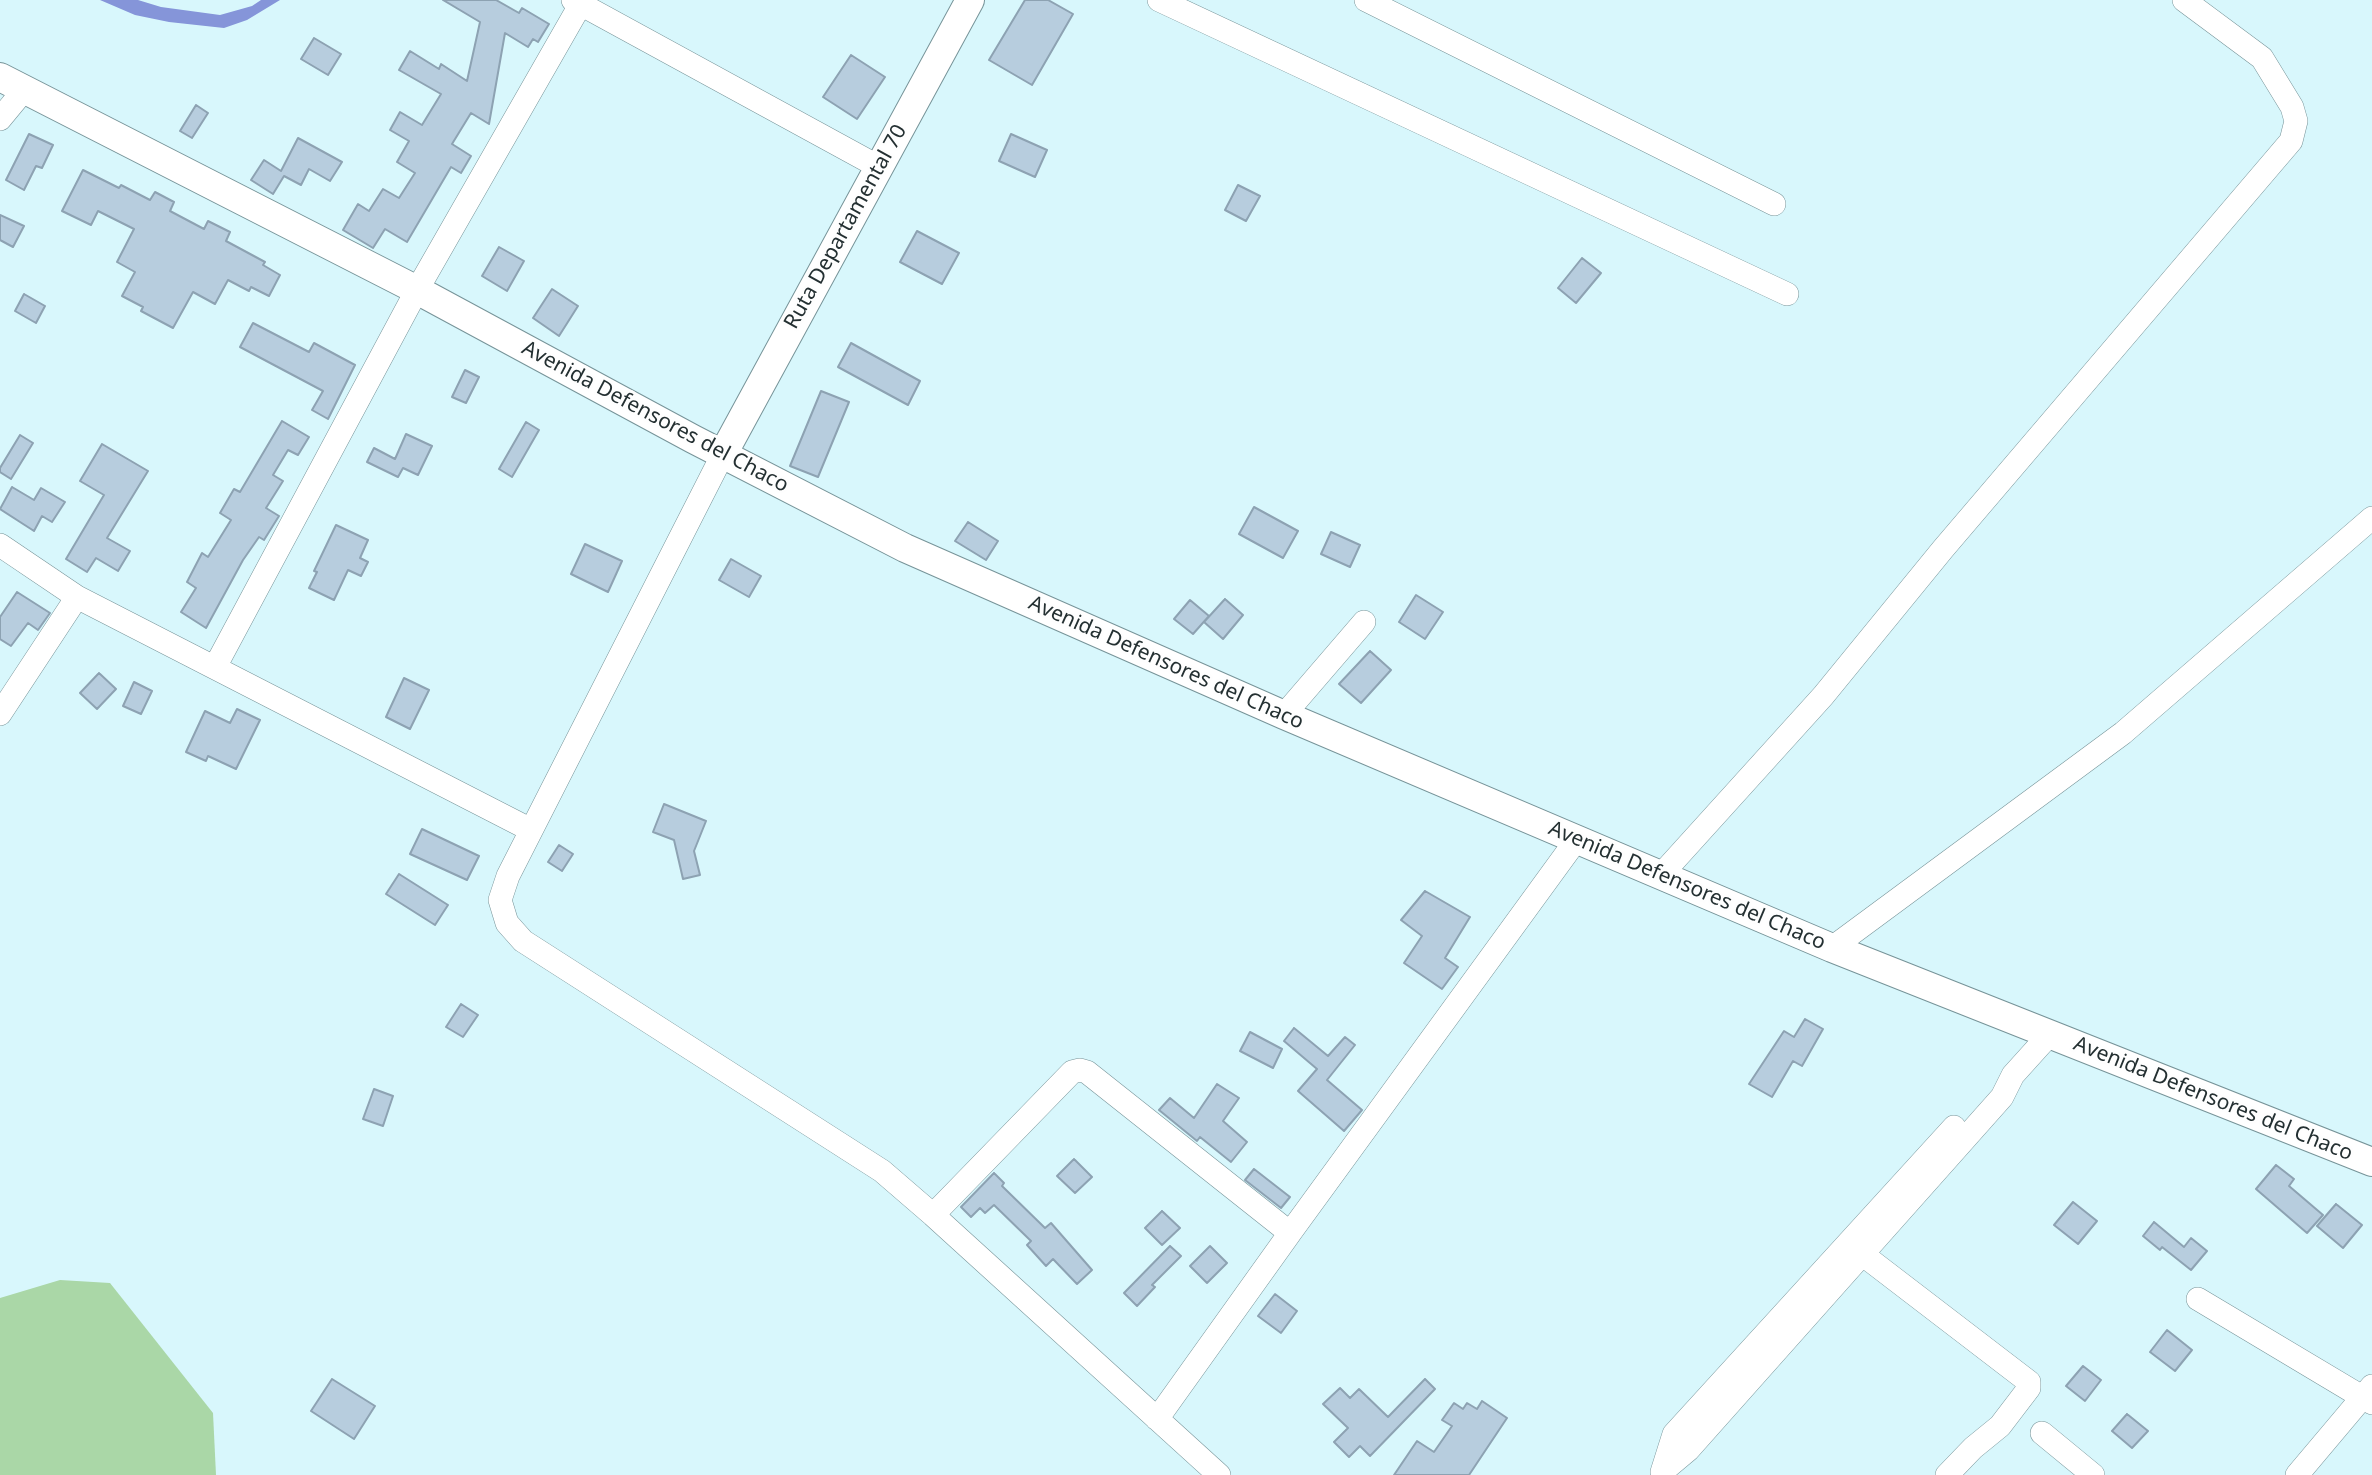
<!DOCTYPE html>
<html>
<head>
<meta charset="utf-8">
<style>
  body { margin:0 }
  canvas { display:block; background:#d8f7fc }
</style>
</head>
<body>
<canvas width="2372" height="1475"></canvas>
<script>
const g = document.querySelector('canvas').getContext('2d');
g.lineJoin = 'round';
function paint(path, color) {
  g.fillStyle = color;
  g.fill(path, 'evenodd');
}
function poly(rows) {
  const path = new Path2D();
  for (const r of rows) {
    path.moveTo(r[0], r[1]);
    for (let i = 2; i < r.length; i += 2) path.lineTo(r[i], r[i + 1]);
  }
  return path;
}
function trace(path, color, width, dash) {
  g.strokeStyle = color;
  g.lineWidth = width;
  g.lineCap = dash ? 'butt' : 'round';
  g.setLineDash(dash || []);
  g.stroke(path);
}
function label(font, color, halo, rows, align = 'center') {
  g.font = font + ' "Noto Sans",sans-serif';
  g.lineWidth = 6;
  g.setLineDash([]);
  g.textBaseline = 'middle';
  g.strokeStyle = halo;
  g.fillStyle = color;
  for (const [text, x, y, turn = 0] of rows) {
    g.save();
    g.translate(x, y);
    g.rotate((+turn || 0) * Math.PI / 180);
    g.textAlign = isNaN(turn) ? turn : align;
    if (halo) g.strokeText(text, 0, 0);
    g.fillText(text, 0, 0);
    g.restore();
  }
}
paint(poly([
  [60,1280,110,1283,213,1413,216,1475,0,1475,0,1298]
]), '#aad7a7');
paint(poly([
  [100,0,138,0,161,7,220,15,252,6,261,0,280,0,247,20,224,28,169,22,135,15]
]), '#8595d9');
const building = poly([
  [443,0,496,0,519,13,522,8,549,24,538,42,533,39,528,47,505,33,489,124,471,113,452,144,471,156,461,173,451,167,407,242,385,229,373,248,343,230,358,204,369,211,383,189,399,198,415,173,397,162,409,141,390,130,400,112,422,125,441,94,399,70,410,51,439,69,441,64,467,81,480,22,443,0],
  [1025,0,1048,0,1073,14,1032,85,989,60,1025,0],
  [314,38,341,54,328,75,301,59,314,38],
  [851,55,885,77,857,119,823,97,851,55],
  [196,105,208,113,192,138,180,131,196,105],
  [29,134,53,145,42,168,36,166,24,190,6,180,29,134],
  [1011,134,1047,150,1035,177,999,161,1011,134],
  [298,138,342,162,330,181,309,169,301,185,284,176,273,194,251,180,264,160,281,171,298,138],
  [83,170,119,188,121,185,150,200,155,192,174,202,170,211,204,229,208,221,230,232,226,241,265,262,263,265,280,275,269,296,251,287,249,291,228,280,215,304,193,292,173,328,141,311,143,307,122,296,135,272,117,262,134,229,98,211,91,225,62,211,83,170],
  [1238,185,1260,196,1246,221,1225,210,1238,185],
  [0,215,24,226,13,247,0,240,0,215],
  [917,231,959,253,942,284,900,262,917,231],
  [499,247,524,261,507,291,482,276,499,247],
  [1582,258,1601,273,1576,303,1558,288,1582,258],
  [552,289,578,306,559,336,533,318,552,289],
  [24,294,45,306,36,323,15,311,24,294],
  [253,323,309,352,314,343,355,365,328,419,312,410,323,391,240,347,253,323],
  [851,343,920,381,908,405,838,367,851,343],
  [465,370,479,377,466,403,452,397,465,370],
  [821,391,849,402,818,477,790,466,821,391],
  [282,421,309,437,298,455,288,450,273,475,283,481,266,508,279,516,264,540,259,537,243,560,206,628,181,612,196,588,187,582,202,553,208,557,231,520,220,513,234,489,240,492,282,421],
  [526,422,539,430,512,477,499,469,526,422],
  [406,434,432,446,418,475,403,468,398,477,367,462,374,448,395,459,406,434],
  [20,435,33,443,11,479,0,472,0,468,20,435],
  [102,444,148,471,107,538,130,551,118,571,96,558,87,572,66,559,104,495,80,481,102,444],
  [12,487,34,500,41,488,65,502,52,522,42,516,34,531,0,509,12,487],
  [1254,507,1298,531,1283,558,1239,534,1254,507],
  [968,522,998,541,986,560,955,541,968,522],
  [336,525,368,540,360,558,368,562,361,576,348,570,334,600,309,588,317,572,314,571,336,525],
  [1331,532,1360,545,1350,567,1321,554,1331,532],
  [585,544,622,561,608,592,571,574,585,544],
  [731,559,761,576,749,597,719,580,731,559],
  [17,592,50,613,38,630,28,623,11,646,0,639,0,617,17,592],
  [1416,595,1443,612,1425,639,1399,622,1416,595],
  [1225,599,1243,615,1223,639,1204,622,1225,599],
  [1190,600,1209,616,1193,634,1174,619,1190,600],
  [1370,651,1391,670,1361,703,1339,684,1370,651],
  [99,673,116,689,97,709,80,693,99,673],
  [404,678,429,690,410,729,386,717,404,678],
  [134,682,152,691,141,714,123,706,134,682],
  [237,709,260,720,236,769,208,756,206,761,186,752,205,711,230,723,237,709],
  [664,804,706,821,694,851,700,875,683,879,674,840,653,832,664,804],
  [422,829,479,856,467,880,410,854,422,829],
  [559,845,573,854,562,871,548,862,559,845],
  [399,874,448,905,435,925,386,894,399,874],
  [1425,891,1470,917,1445,958,1458,967,1442,989,1404,963,1422,936,1401,920,1425,891],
  [461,1004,478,1015,463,1037,446,1027,461,1004],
  [1805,1019,1823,1029,1802,1066,1793,1061,1772,1097,1749,1084,1784,1031,1794,1037,1805,1019],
  [1294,1028,1328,1056,1345,1037,1355,1045,1327,1080,1362,1110,1344,1131,1298,1091,1317,1069,1284,1041,1294,1028],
  [1250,1032,1282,1049,1273,1068,1240,1051,1250,1032],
  [1217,1084,1239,1098,1223,1121,1247,1142,1231,1162,1200,1137,1197,1141,1159,1110,1170,1098,1194,1118,1217,1084],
  [374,1089,393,1096,383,1126,363,1119,374,1089],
  [1074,1159,1092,1177,1075,1193,1057,1176,1074,1159],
  [2276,1165,2294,1179,2289,1186,2323,1215,2307,1233,2256,1189,2276,1165],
  [1254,1169,1290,1197,1281,1208,1245,1180,1254,1169],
  [994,1173,1004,1183,1002,1186,1045,1228,1051,1223,1092,1270,1077,1284,1053,1259,1046,1266,1027,1245,1031,1241,994,1205,985,1213,980,1208,971,1217,961,1207,994,1173],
  [2073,1202,2097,1221,2078,1244,2054,1225,2073,1202],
  [2336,1204,2362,1225,2343,1248,2317,1226,2336,1204],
  [1162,1211,1180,1228,1162,1245,1145,1228,1162,1211],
  [2154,1222,2184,1247,2191,1238,2207,1251,2191,1270,2162,1247,2160,1250,2143,1236,2154,1222],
  [1170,1246,1181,1256,1152,1285,1155,1287,1137,1306,1124,1293,1170,1246],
  [1210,1246,1227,1263,1207,1283,1190,1266,1210,1246],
  [1275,1294,1297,1311,1281,1333,1258,1316,1275,1294],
  [2167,1330,2192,1350,2175,1371,2150,1352,2167,1330],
  [2083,1366,2101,1380,2085,1401,2066,1386,2083,1366],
  [332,1379,375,1406,354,1439,311,1411,332,1379],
  [1425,1379,1435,1389,1370,1456,1360,1446,1349,1457,1334,1442,1348,1428,1323,1404,1340,1388,1350,1398,1359,1389,1388,1417,1425,1379],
  [1482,1401,1507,1418,1469,1475,1394,1475,1417,1441,1434,1452,1452,1426,1442,1420,1454,1403,1463,1409,1467,1403,1477,1409,1482,1401],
  [2127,1414,2148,1431,2132,1448,2112,1431,2127,1414]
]);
paint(building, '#b7cdde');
trace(building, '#8da2b2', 2);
const minor = poly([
  [573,0,879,167],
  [1159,0,1787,294],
  [1366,0,1774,204],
  [0,119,24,90],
  [723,454,508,876,500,900,507,923,523,941,882,1171,933,1215,1219,1475],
  [0,545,77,597,531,830],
  [215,667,417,290,583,0],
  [0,714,77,597],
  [1284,715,1364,622],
  [1661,875,1823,696,1943,549,2291,141,2296,121,2292,107,2262,58,2184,0],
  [1832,948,2123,733,2372,518],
  [933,1215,1072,1072,1080,1070,1087,1072,1290,1233,1577,839],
  [1862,1254,2029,1382,2029,1388,2000,1426,1973,1448,1947,1475],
  [2198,1299,2372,1403],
  [1157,1419,1290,1233],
  [2042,1433,2093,1475],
  [1663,1471,1688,1450,2002,1097,2013,1075,2050,1034],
  [1662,1472,1674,1434,1954,1127],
  [2297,1475,2372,1386]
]);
const major = poly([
  [0,77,417,290,693,439,905,548,1284,715,1832,948,2372,1162],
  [723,454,970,0]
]);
trace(minor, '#779499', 24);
trace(major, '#779499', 30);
trace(minor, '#fff', 23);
trace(major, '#fff', 28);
label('21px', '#243032', '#fefefe', [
  ["Ruta Departamental 70",846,227,-61],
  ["Avenida Defensores del Chaco",655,417,28],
  ["Avenida Defensores del Chaco",1166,663,24],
  ["Avenida Defensores del Chaco",1687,886,23],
  ["Avenida Defensores del Chaco",2213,1099,22]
]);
</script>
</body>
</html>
